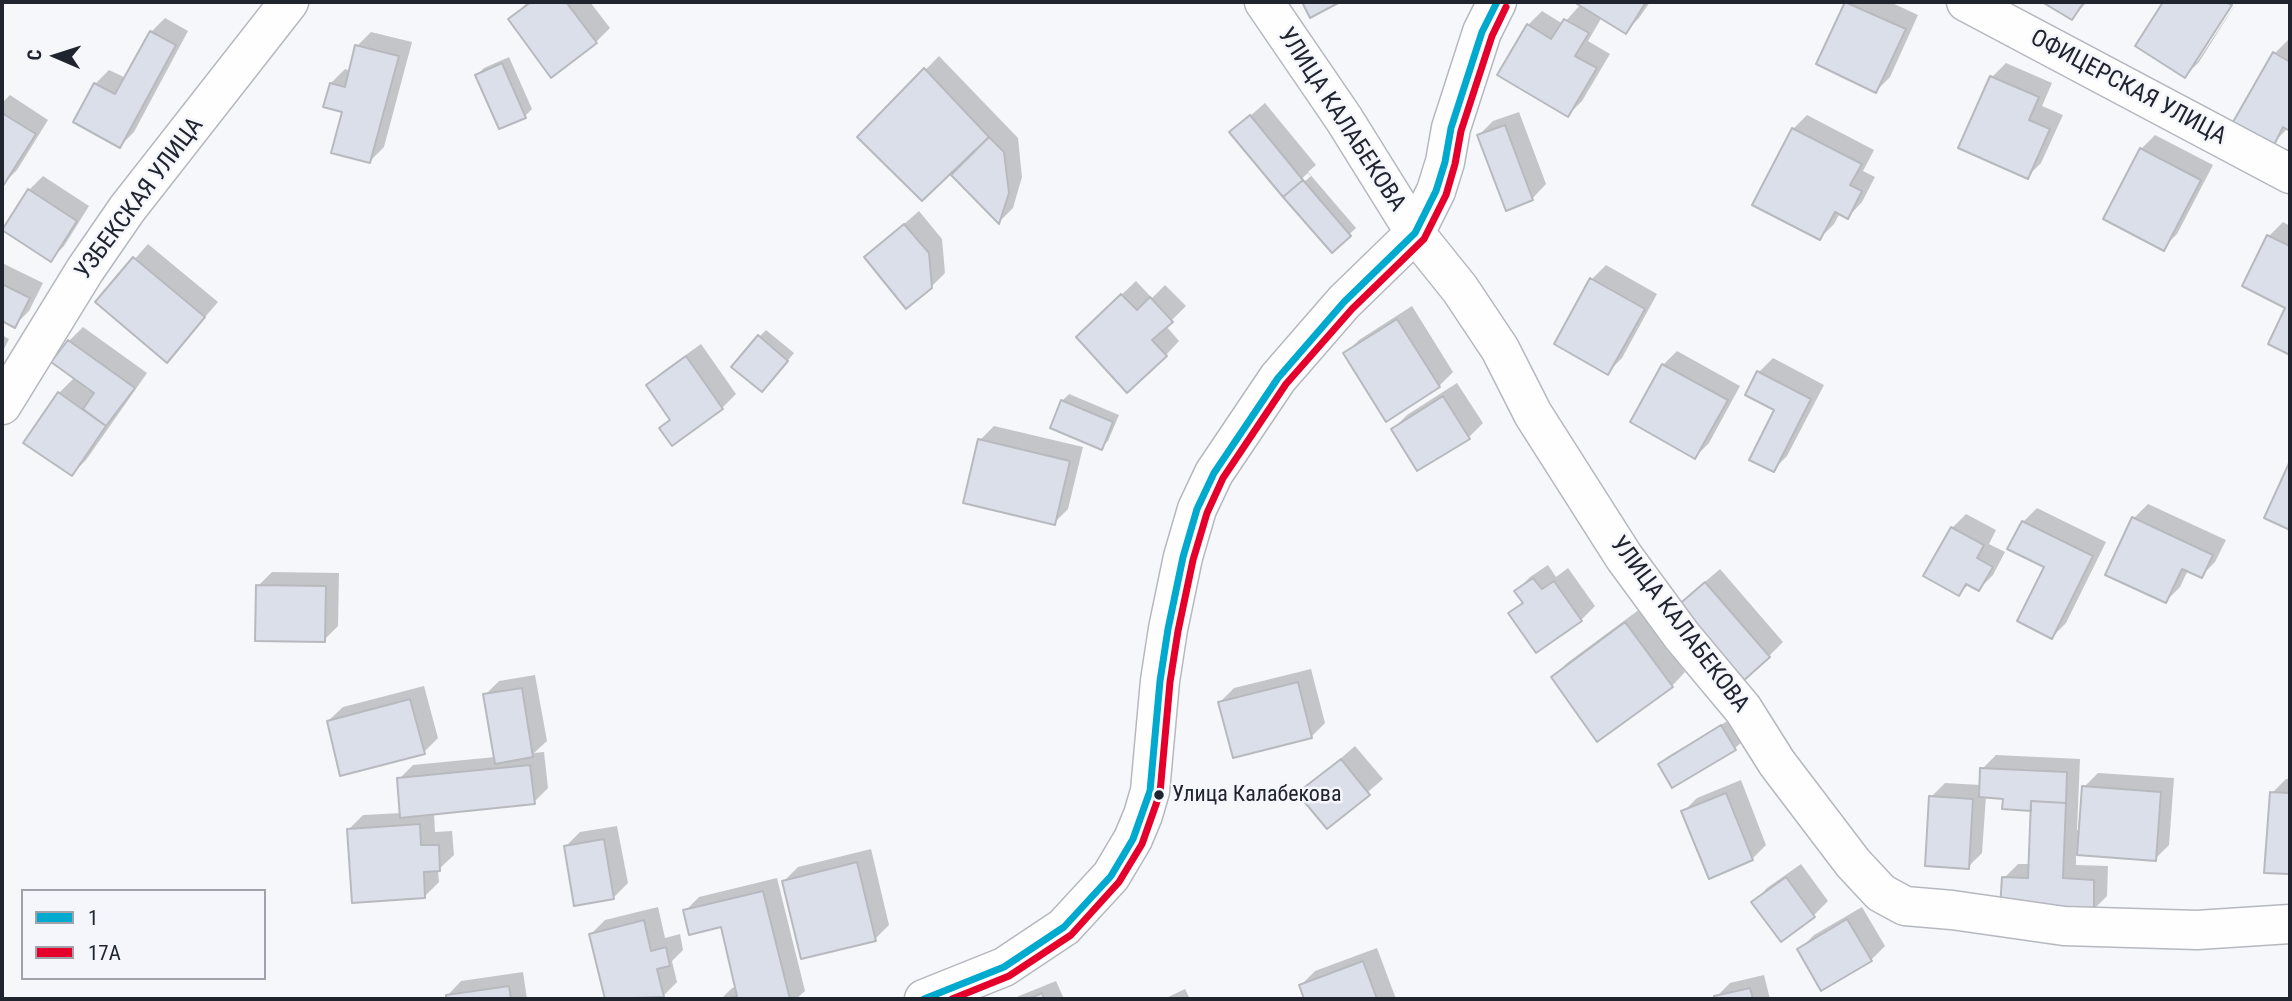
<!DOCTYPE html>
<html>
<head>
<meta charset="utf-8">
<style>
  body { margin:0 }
  #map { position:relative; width:2292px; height:1001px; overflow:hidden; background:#f6f7fa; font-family:"Roboto Condensed",sans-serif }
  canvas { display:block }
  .frame { position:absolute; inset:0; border:4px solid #20242f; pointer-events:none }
  .legend { position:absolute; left:21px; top:889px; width:245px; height:91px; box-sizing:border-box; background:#f4f6fc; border:2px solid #9fa2aa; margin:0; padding:9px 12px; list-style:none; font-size:21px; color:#20242f }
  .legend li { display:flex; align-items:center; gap:14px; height:35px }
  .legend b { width:35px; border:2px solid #9fa2aa }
  .north { position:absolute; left:21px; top:21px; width:70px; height:70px; -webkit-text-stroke:5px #f4f6fc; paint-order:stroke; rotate:273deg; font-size:19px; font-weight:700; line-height:28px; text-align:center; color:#20242f }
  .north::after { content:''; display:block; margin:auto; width:24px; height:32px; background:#20242f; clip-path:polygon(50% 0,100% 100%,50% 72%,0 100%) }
</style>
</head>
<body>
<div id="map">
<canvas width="2292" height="1001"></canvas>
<div class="frame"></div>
<ul class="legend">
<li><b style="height:9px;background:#00a9ce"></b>1</li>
<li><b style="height:9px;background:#e4002b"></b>17А</li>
</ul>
<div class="north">С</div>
</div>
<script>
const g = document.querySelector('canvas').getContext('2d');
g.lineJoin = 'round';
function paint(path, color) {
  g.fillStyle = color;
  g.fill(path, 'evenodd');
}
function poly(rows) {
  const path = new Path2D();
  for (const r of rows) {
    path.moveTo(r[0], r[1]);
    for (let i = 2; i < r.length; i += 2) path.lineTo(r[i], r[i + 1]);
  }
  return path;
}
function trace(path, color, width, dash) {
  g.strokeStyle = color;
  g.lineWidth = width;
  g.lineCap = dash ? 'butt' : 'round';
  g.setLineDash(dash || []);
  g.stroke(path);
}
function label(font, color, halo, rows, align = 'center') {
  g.font = font + ' "Roboto Condensed",sans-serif';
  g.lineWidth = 5;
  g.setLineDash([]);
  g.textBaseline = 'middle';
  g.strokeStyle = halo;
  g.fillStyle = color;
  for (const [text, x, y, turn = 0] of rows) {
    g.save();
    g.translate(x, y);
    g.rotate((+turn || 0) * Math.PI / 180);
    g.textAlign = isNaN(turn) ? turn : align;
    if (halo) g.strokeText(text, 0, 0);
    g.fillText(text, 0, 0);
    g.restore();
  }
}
paint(poly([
  [528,2,590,2,610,28,596,42,510,19],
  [1577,2,1650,2,1639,18,1625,32,1602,17,1588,41,1610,54,1582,101,1568,115,1528,25,1542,11,1563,24,1581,4],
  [1847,2,1890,2,1918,15,1890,77,1876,91,1818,64],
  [2046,2,2087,2,2072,18],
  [2166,2,2232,2,2193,62,2197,62,2237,2,2199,62,2185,76,2138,45],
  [165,18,188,31,134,132,120,146,95,84,109,70,126,78,151,32],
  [371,32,412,42,384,147,370,161,331,83,345,69,350,71,357,46],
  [2289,39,2290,129,2288,128,2273,143,2235,121,2275,53],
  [939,56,1018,138,1022,177,1013,208,999,222,951,173,860,137],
  [509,57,532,109,525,116,500,127,477,75,484,68],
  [2006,63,2052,83,2042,106,2063,115,2041,163,2027,177,1960,147,1992,77],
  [10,95,48,120,17,170,3,184,2,103],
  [1265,103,1316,165,1308,172,1356,228,1332,251,1232,132],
  [1308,173,1311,176,1291,193,1289,190],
  [1519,112,1546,184,1532,199,1479,135,1493,121],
  [1807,115,1874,150,1863,171,1875,177,1862,202,1848,217,1840,213,1834,224,1820,238,1793,129],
  [2155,135,2213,165,2177,234,2163,248,2141,149],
  [43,176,89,206,64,246,50,260,29,190],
  [919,211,942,239,945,273,931,287,866,257],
  [2283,222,2290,226,2290,353,2271,343,2288,307,2245,286,2269,236],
  [148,244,218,302,167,361,97,302],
  [2,263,43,283,29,311,15,325,2,319],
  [1606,265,1657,294,1622,358,1608,372,1592,279],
  [1136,281,1152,298,1165,285,1186,306,1166,326,1179,341,1166,355,1092,323],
  [1412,306,1453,372,1439,386,1387,420,1345,354,1359,340],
  [83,327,147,373,86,460,72,474,59,393,75,377,69,341],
  [766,330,794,353,769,383,760,336],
  [2,335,9,339,2,353],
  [701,344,736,394,722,408,673,443,661,428,671,418,648,386,662,372],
  [1677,351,1740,386,1709,443,1695,457,1663,365],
  [1773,358,1824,385,1787,456,1773,470,1776,409,1759,372],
  [1457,383,1483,423,1469,437,1393,429,1407,415],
  [1069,394,1119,415,1108,441,1101,448,1062,401],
  [994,426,1083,447,1068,509,1054,523,980,440],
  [2148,504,2226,540,2215,562,2201,576,2188,570,2180,587,2166,601,2134,518],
  [2037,508,2106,542,2066,623,2052,637,2047,567,2023,522],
  [1966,514,1996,530,1989,544,2005,552,1993,575,1979,589,1969,584,1959,594,1952,528],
  [1548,565,1556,577,1568,568,1595,606,1581,620,1511,614,1523,601,1516,591,1530,577],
  [1720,569,1783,642,1769,656,1692,593],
  [272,572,339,573,338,626,324,640,258,586],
  [1640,609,1685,672,1672,686,1553,677,1567,663],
  [1311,669,1325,723,1311,737,1220,702,1234,688],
  [535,675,547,741,534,753,544,752,548,788,534,802,434,813,435,832,452,831,454,855,438,870,439,882,424,897,349,829,363,815,402,813,399,779,413,765,495,757,485,695,499,681],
  [424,686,438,738,424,752,328,721,343,707],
  [1729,720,1742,742,1735,748,1660,764,1667,757],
  [1355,746,1383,779,1327,827,1300,794],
  [1996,755,2080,759,2077,830,2080,830,2084,787,2098,773,2174,778,2169,845,2155,859,2076,854,2076,865,2108,866,2107,896,2093,910,2004,878,2018,864,2030,864,2033,809,2005,797,1986,796,1982,853,1968,867,1931,797,1945,783,1981,785,1982,769],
  [2286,779,2290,779,2290,873,2266,871,2272,793],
  [1741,780,1766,845,1752,859,1683,812,1697,798],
  [617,826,628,883,614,897,566,846,580,832],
  [871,849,889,925,875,939,784,881,798,867],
  [1801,864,1828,901,1814,915,1781,939,1754,902,1767,888],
  [777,878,805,991,796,999,721,999,732,988,736,987,722,925,685,911,699,897],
  [658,907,665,938,680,934,683,950,672,961,677,982,663,996,649,999,607,999,591,934,605,920],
  [1862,907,1885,946,1871,960,1800,949,1814,935],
  [1377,948,1396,999,1306,999,1301,985,1315,971],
  [523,972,527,999,448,999,447,996,461,981],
  [1764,975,1770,999,1716,999,1716,997,1730,983],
  [1056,981,1064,999,1015,999,1019,996],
  [1185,989,1190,999,1165,999,1166,998]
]), '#0003');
const building = poly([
  [531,2,566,2,597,43,551,78,508,19,531,2],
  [1302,2,1340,2,1310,18,1302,2],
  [1574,2,1646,2,1626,34,1574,2],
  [1845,2,1906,29,1876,93,1816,64,1845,2],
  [2042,2,2084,2,2072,20,2042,2],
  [2163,2,2226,2,2232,5,2185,78,2135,46,2163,2],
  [1564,19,1589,33,1575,56,1597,68,1568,117,1497,75,1527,24,1551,39,1564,19],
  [150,31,176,45,120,148,73,122,94,83,115,94,150,31],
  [355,45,399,56,370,163,331,153,342,112,323,107,330,83,345,87,355,45],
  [2273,52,2290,62,2290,131,2283,127,2274,145,2233,122,2273,52],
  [502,63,526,118,499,129,475,75,502,63],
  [924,68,989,137,922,201,857,137,924,68],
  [1990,76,2039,97,2029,120,2050,129,2028,179,1958,148,1990,76],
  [2,113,36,134,3,186,2,185,2,113],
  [1250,115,1303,180,1283,197,1229,132,1250,115],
  [1505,125,1533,200,1506,211,1477,135,1505,125],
  [1792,128,1862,164,1850,185,1862,191,1848,219,1835,212,1820,240,1752,205,1792,128],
  [989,137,1004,152,1009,193,999,224,951,175,989,137],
  [2140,148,2201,180,2164,251,2103,219,2140,148],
  [1303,180,1351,236,1332,253,1283,197,1303,180],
  [28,189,77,221,51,262,2,230,28,189],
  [904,224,929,253,932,288,906,309,864,257,904,224],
  [2267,235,2290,246,2290,355,2268,344,2285,308,2242,286,2267,235],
  [133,257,205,317,167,363,95,302,133,257],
  [1590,278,1645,309,1608,375,1554,344,1590,278],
  [2,284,30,298,15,328,2,321,2,284],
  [1121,294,1137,310,1150,297,1173,322,1152,340,1167,356,1127,393,1076,337,1121,294],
  [1397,319,1440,387,1386,422,1343,353,1397,319],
  [758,335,788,361,762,392,731,367,758,335],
  [68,340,135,388,106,426,83,409,94,393,51,362,68,340],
  [686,356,723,409,672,446,659,428,670,420,646,385,686,356],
  [1662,364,1728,400,1695,459,1630,422,1662,364],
  [1757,371,1811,399,1774,472,1749,460,1774,410,1745,395,1757,371],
  [58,392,106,426,72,476,23,443,58,392],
  [1443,396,1470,439,1417,471,1391,429,1443,396],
  [1061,400,1113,422,1102,450,1050,428,1061,400],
  [978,439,1070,461,1055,525,963,503,978,439],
  [2290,461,2290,530,2264,518,2290,461],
  [2132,517,2213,555,2202,578,2182,569,2166,603,2105,575,2132,517],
  [2022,521,2093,556,2052,639,2017,621,2044,567,2007,549,2022,521],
  [1951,527,1984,545,1977,558,1993,567,1979,591,1966,584,1959,596,1923,576,1951,527],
  [1533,578,1542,589,1554,581,1582,621,1536,653,1508,613,1523,603,1514,591,1533,578],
  [1705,582,1770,657,1742,682,1676,607,1705,582],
  [256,585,326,586,325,642,255,641,256,585],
  [1625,622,1673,687,1597,742,1551,677,1625,622],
  [1298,682,1312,738,1233,758,1218,702,1298,682],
  [522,688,533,757,495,764,483,694,522,688],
  [410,699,425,754,340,776,327,721,410,699],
  [1721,725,1736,750,1672,788,1658,764,1721,725],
  [1341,759,1370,795,1327,829,1297,793,1341,759],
  [530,765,535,804,400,818,397,778,530,765],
  [1980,768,2067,772,2066,803,2031,801,2031,811,2002,809,2003,799,1979,797,1980,768],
  [2082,786,2161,792,2156,861,2077,855,2082,786],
  [2270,792,2290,793,2290,874,2264,873,2270,792],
  [1726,793,1753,860,1709,879,1681,811,1726,793],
  [1929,796,1973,799,1969,869,1925,866,1929,796],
  [2031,801,2066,803,2063,878,2094,880,2094,912,2000,908,2002,877,2028,878,2031,801],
  [420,824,421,845,439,845,440,871,424,872,425,898,352,903,347,829,420,824],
  [604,839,614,899,574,906,564,846,604,839],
  [857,862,876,941,801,959,782,881,857,862],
  [1786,877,1815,917,1781,942,1751,902,1786,877],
  [763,891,790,999,726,999,737,996,721,927,689,935,683,910,763,891],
  [1847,919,1872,961,1821,991,1797,949,1847,919],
  [644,920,651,951,666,947,670,966,657,969,664,997,605,999,589,934,644,920],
  [1363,961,1377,999,1304,999,1299,985,1363,961],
  [509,986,511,999,446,999,446,995,509,986],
  [1750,988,1753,999,1714,999,1714,996,1750,988],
  [1042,993,1044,999,1028,999,1042,993]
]);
paint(building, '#dadfea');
trace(building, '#b7b9bf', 2);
const minor = poly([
  [1264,2,1344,119,1415,233,1460,289,1500,349,1533,414,1624,557,1682,636,1743,709,1777,763,1853,863,1881,893,1905,906,1952,910,2064,926,2197,930,2290,924],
  [1966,2,2290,174],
  [2,405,85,270,127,209,289,2],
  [924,999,1004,967,1064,927,1111,876,1133,839,1143,815,1150,791,1160,681,1168,629,1183,557,1197,509,1214,473,1278,378,1344,302,1415,233,1436,191,1445,162,1451,128,1482,32,1497,2]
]);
trace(minor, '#b6b8bf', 41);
trace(minor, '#fefefe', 38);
trace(poly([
  [924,999,1004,967,1064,927,1111,876,1133,839,1150,791,1160,681,1168,629,1183,557,1197,509,1214,473,1278,378,1344,302,1415,233,1436,191,1445,162,1451,128,1482,32,1497,2]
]), '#00a9ce', 7);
trace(poly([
  [952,999,1009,976,1071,935,1119,882,1142,844,1160,793,1170,682,1178,631,1193,560,1207,513,1223,478,1286,384,1352,309,1424,239,1446,195,1455,164,1461,131,1492,36,1506,7]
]), '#e4002b', 7);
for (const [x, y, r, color] of [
  [1159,795,6,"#20242f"]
]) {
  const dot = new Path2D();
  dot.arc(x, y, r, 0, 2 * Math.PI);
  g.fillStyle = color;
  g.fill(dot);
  trace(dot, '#f4f6fc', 2.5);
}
label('22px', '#20242f', '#f4f6fc', [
  ["Улица Калабекова",1172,795]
], 'left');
label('24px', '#20242f', '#f4f6fc', [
  ["ОФИЦЕРСКАЯ УЛИЦА",2128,88,28],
  ["УЛИЦА КАЛАБЕКОВА",1341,120,57],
  ["УЗБЕКСКАЯ УЛИЦА",140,199,-53],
  ["УЛИЦА КАЛАБЕКОВА",1679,625,53]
]);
</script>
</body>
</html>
